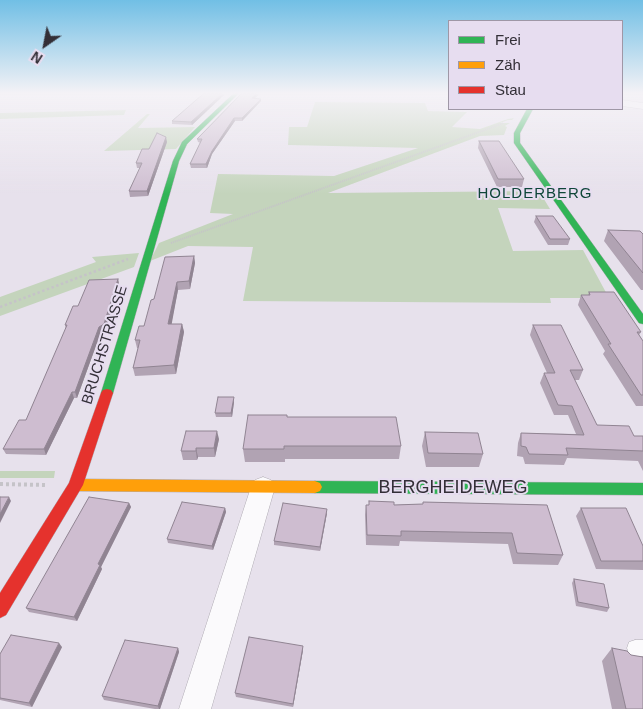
<!DOCTYPE html>
<html>
<head>
<meta charset="utf-8">
<style>
  body { margin:0 }
  #map { position:relative; width:643px; height:709px; overflow:hidden; background:#e7e1ec; font-family:Helvetica,sans-serif }
  canvas { display:block }
  .legend { position:absolute; left:448px; top:20px; width:175px; height:90px; box-sizing:border-box; background:#e7ddf0; border:1px solid #9f97a6; margin:0; padding:6px 9px; list-style:none; font-size:15px; color:#332f37 }
  .legend li { display:flex; align-items:center; gap:10px; height:25px }
  .legend b { width:25px; border:1px solid #9f97a6 }
  .north { position:absolute; left:20px; top:20px; width:50px; height:50px; -webkit-text-stroke:4px #e7ddf0; paint-order:stroke; rotate:213deg; font-size:14px; font-weight:700; line-height:20px; text-align:center; color:#332f37 }
  .north::after { content:''; display:block; margin:auto; width:18px; height:22px; background:#332f37; clip-path:polygon(50% 0,100% 100%,50% 72%,0 100%) }
</style>
</head>
<body>
<div id="map">
<canvas width="643" height="709"></canvas>
<ul class="legend">
<li><b style="height:6px;background:#30b455"></b>Frei</li>
<li><b style="height:6px;background:#ff9f0a"></b>Zäh</li>
<li><b style="height:6px;background:#e5322d"></b>Stau</li>
</ul>
<div class="north">N</div>
</div>
<script>
const g = document.querySelector('canvas').getContext('2d');
g.lineJoin = 'round';
function paint(path, color) {
  g.fillStyle = color;
  g.fill(path, 'evenodd');
}
function poly(rows) {
  const path = new Path2D();
  for (const r of rows) {
    path.moveTo(r[0], r[1]);
    for (let i = 2; i < r.length; i += 2) path.lineTo(r[i], r[i + 1]);
  }
  return path;
}
function trace(path, color, width, dash) {
  g.strokeStyle = color;
  g.lineWidth = width;
  g.lineCap = dash ? 'butt' : 'round';
  g.setLineDash(dash || []);
  g.stroke(path);
}
function label(font, color, halo, rows, align = 'center') {
  g.font = font + ' Helvetica,sans-serif';
  g.lineWidth = 4;
  g.setLineDash([]);
  g.textBaseline = 'middle';
  g.strokeStyle = halo;
  g.fillStyle = color;
  for (const [text, x, y, turn = 0] of rows) {
    g.save();
    g.translate(x, y);
    g.rotate((+turn || 0) * Math.PI / 180);
    g.textAlign = isNaN(turn) ? turn : align;
    if (halo) g.strokeText(text, 0, 0);
    g.fillText(text, 0, 0);
    g.restore();
  }
}
paint(poly([
  [315,102,425,103,428,111,467,112,452,127,480,129,508,119,514,118,512,120,508,120,500,123,510,123,505,126,507,127,504,135,480,136,328,193,539,191,550,209,498,208,513,251,583,250,609,298,550,298,551,303,243,301,253,247,188,246,150,261,159,243,233,214,210,213,218,174,334,176,418,148,288,145,289,127,307,127],
  [126,110,124,115,0,119,0,113],
  [147,114,150,114,138,128,195,127,176,149,104,151],
  [139,253,134,267,0,316,0,297,96,262,92,257],
  [0,471,55,471,54,478,0,478]
]), '#c4d4bc');
const lane = poly([
  [635,640,643,640,643,656,635,656,629,654,627,648,629,642,635,640]
]);
const street = poly([
  [622,100,643,103,643,109,622,106,622,100],
  [263,477,271,480,275,487,211,709,179,709,251,487,255,480,263,477]
]);
const fast = poly([
  [233,94,238,94,187,144,179,161,113,393,111,396,103,396,101,393,173,161,182,142,233,94],
  [527,109,533,109,520,133,520,143,643,314,643,324,639,323,514,143,514,133,527,109],
  [315,481,643,483,643,495,315,493,310,491,308,487,310,483,315,481]
]);
const slow = poly([
  [76,479,315,481,320,483,322,487,320,491,315,493,76,491,71,489,69,485,71,481,76,479]
]);
const jam = poly([
  [107,389,111,390,113,393,83,485,6,615,0,618,0,593,69,483,101,393,103,390,107,389]
]);
trace(lane, '#b0acb4', 1);
trace(street, '#b0acb4', 1);
trace(fast, '#b0acb4', 1);
trace(slow, '#b0acb4', 1);
trace(jam, '#b0acb4', 1);
trace(poly([
  [171,243,504,123]
]), '#c5c3c8', 2, [1, 1]);
trace(poly([
  [0,307,128,259]
]), '#c5c3c8', 2.5, [2.5, 2.5]);
trace(poly([
  [0,484,47,485]
]), '#c5c3c8', 4, [3, 3]);
paint(lane, '#fbfafc');
paint(street, '#fbfafc');
paint(fast, '#30b455');
paint(slow, '#ff9f0a');
paint(jam, '#e5322d');
paint(poly([
  [203,94,225,94,192,125,172,124,172,121],
  [241,94,259,94,255,98,261,101,242,121,235,121,212,154,207,168,191,168,190,164,201,143,198,142,197,139],
  [479,141,524,179,522,187,497,187,478,148],
  [167,142,148,196,130,197,129,191,140,168,137,168,136,163,149,149],
  [536,216,570,239,568,245,548,245,534,222],
  [608,230,643,234,643,290,641,290,604,241],
  [194,256,195,263,190,289,178,290,171,324,182,324,184,332,176,374,135,376,133,368,138,348,137,348,135,340,144,326,154,299],
  [118,279,119,284,106,329,101,332,77,398,74,398,46,455,6,454,3,449,26,420,66,329,65,325,78,306],
  [589,292,641,332,639,335,643,341,643,406,636,406,603,354,605,351,578,305,581,295,588,295],
  [533,325,583,370,579,380,574,380,597,425,634,436,643,436,643,471,638,461,567,458,564,465,525,464,523,457,517,456,518,443,521,433,576,434,568,415,554,415,540,383,544,373,547,373,530,335],
  [234,402,232,417,216,417,215,413],
  [287,417,401,446,399,459,285,459,285,462,245,462,243,449],
  [425,432,483,454,479,467,426,467,422,446],
  [219,439,215,457,198,457,197,460,183,460,181,451],
  [369,501,394,505,423,504,423,502,547,505,563,555,558,565,513,564,508,544,400,541,399,546,366,545,365,515,366,505,369,505],
  [129,503,131,507,101,567,102,569,77,621,29,612,26,608],
  [225,508,226,512,213,550,168,543,167,539],
  [581,508,643,546,643,570,596,569,576,516],
  [327,513,320,551,274,545,274,541],
  [574,579,609,608,607,612,576,606,572,583],
  [62,647,32,707,0,700,0,654],
  [178,648,179,652,160,709,155,709,104,700,102,696],
  [612,648,631,655,643,709,612,709,602,661],
  [303,650,293,707,236,697,235,693]
]), '#b1a3b3');
paint(poly([
  [222,94,225,94,192,125,191,122],
  [256,94,259,94,252,101,252,98],
  [261,99,261,101,242,121,242,118],
  [234,118,235,121,212,154,207,168,206,164,212,151],
  [166,137,167,142,148,196,147,191],
  [194,256,195,263,190,289,189,281],
  [118,279,119,284,106,329,101,332,77,398,75,392,99,327],
  [177,282,178,290,170,333,168,324],
  [182,324,184,332,176,374,174,365],
  [72,392,74,398,46,455,44,449],
  [234,397,234,402,232,417,231,413],
  [217,431,219,439,215,457,214,448],
  [196,448,198,457,197,460,196,451],
  [9,497,11,501,0,523,0,514],
  [129,503,131,507,101,567,102,569,77,621,74,617,98,564],
  [225,508,226,512,213,550,212,546],
  [327,509,327,513,320,551,320,547],
  [59,643,62,647,32,707,29,703],
  [303,646,303,650,293,707,293,704],
  [178,648,179,652,160,709,159,709,158,706]
]), '#908492');
const building = poly([
  [203,94,222,94,191,122,172,121,203,94],
  [241,94,256,94,252,98,261,99,242,118,234,118,212,151,206,164,190,164,202,139,197,139,241,94],
  [157,133,166,137,147,191,129,191,142,163,136,163,142,149,149,149,157,133],
  [479,141,499,141,524,179,498,179,479,141],
  [536,216,553,216,570,239,550,239,536,216],
  [608,230,640,231,643,234,643,273,608,230],
  [194,256,189,281,177,282,168,324,182,324,174,365,133,368,140,340,135,340,139,326,144,326,151,300,154,299,165,257,194,256],
  [118,279,104,324,99,327,75,392,72,392,44,449,3,449,19,420,26,420,67,325,65,325,73,306,78,306,89,280,118,279],
  [589,292,614,292,641,332,637,332,643,341,643,395,641,395,608,344,611,344,581,295,590,295,589,292],
  [533,325,561,325,583,370,570,370,597,425,629,426,634,436,643,436,643,451,566,448,568,455,529,454,526,447,521,446,521,433,584,435,572,406,558,405,544,373,555,373,533,325],
  [218,397,234,397,231,413,215,413,218,397],
  [248,415,287,415,287,417,396,417,401,446,284,446,284,449,243,449,248,415],
  [186,431,217,431,214,448,196,448,196,451,181,451,186,431],
  [425,432,478,433,483,454,428,453,425,432],
  [0,497,9,497,0,514,0,497],
  [89,497,129,503,98,564,100,565,74,617,26,608,89,497],
  [369,501,394,502,394,505,423,504,423,502,547,505,563,555,517,553,512,533,401,531,401,536,367,535,366,505,369,505,369,501],
  [182,502,225,508,212,546,167,539,182,502],
  [283,503,327,509,320,547,274,541,283,503],
  [581,508,626,508,643,546,643,561,601,561,581,508],
  [574,579,604,584,609,608,578,602,574,579],
  [11,635,59,643,29,703,0,698,0,654,11,635],
  [249,637,303,646,293,704,235,693,249,637],
  [125,640,178,648,158,706,102,696,125,640],
  [612,648,627,651,631,655,643,657,643,709,626,709,612,648]
]);
paint(building, '#cebdd0');
trace(building, '#908492', 1);
const sky = g.createLinearGradient(0, 0, 0, 194);
sky.addColorStop(0, '#71bfe5');
sky.addColorStop(0.48, '#f4f2f6');
sky.addColorStop(1, '#f4f2f600');
g.fillStyle = sky;
g.fillRect(0, 0, 643, 194);
g.letterSpacing = '1px';
label('15px', '#0f4639', '#e7ddf0', [
  ["HOLDERBERG",535,194]
]);
g.letterSpacing = '0px';
label('15px', '#332f37', '#e7ddf0', [
  ["BRUCHSTRASSE",105,345,-73]
]);
label('18px', '#332f37', '#e7ddf0', [
  ["BERGHEIDEWEG",453,488]
]);
</script>
</body>
</html>
